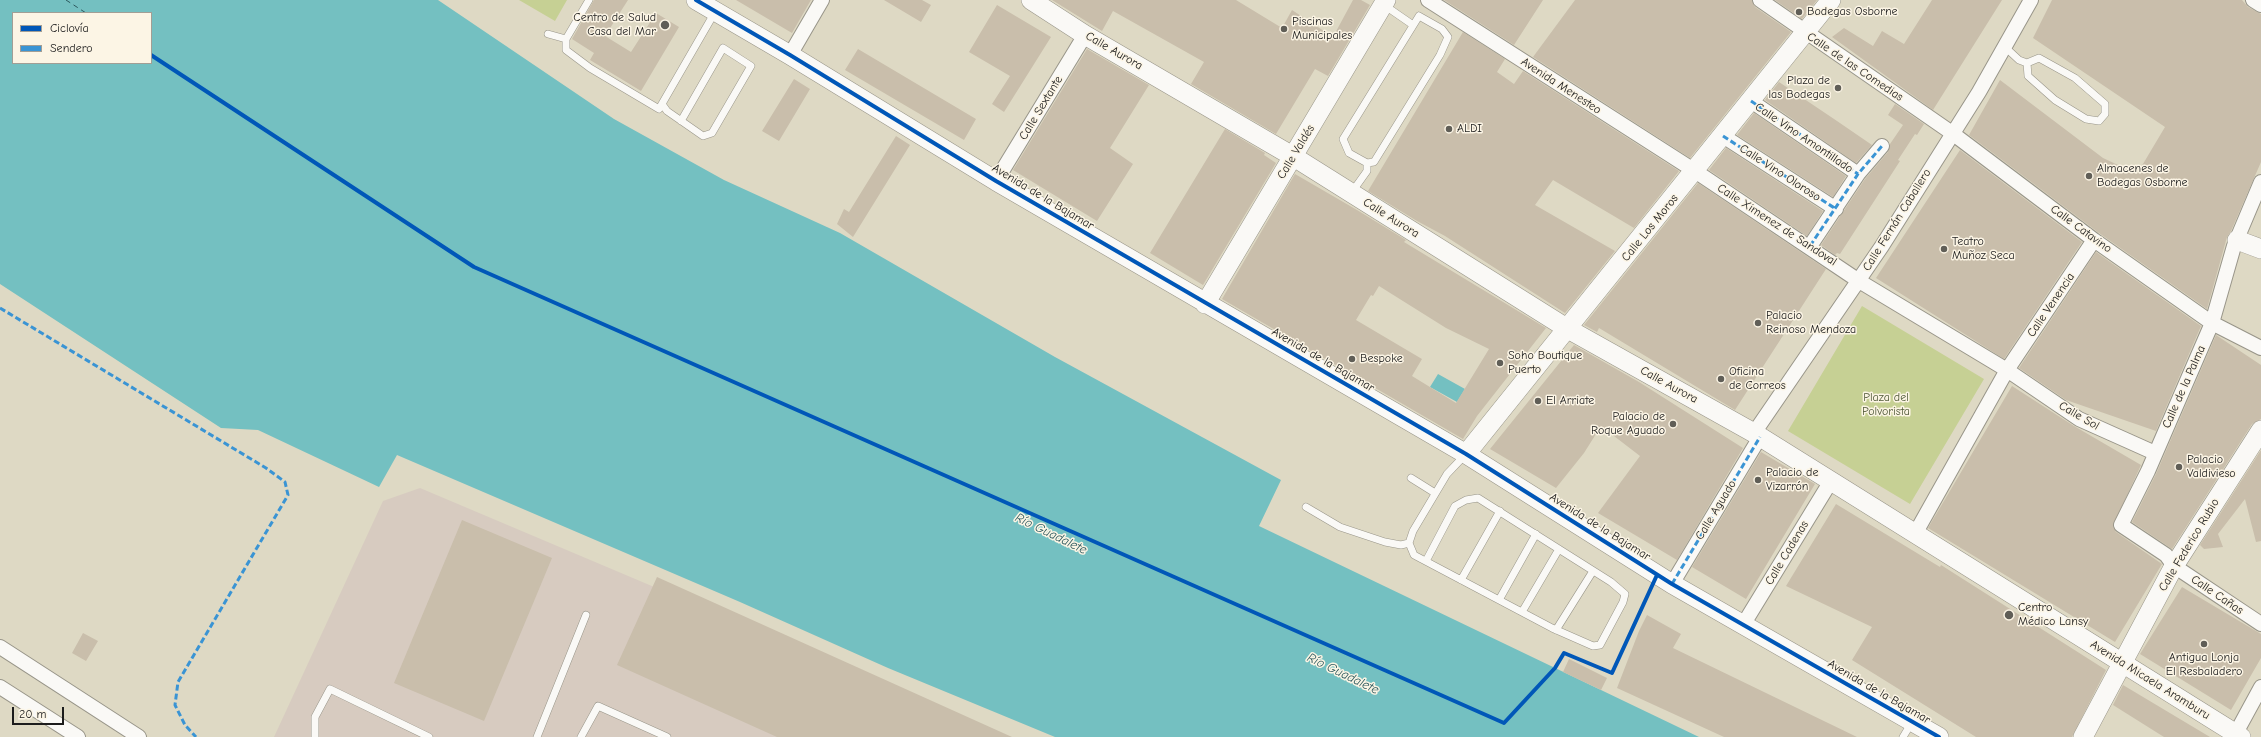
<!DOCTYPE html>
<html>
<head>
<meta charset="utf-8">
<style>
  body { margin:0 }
  #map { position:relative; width:2261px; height:737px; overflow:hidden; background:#ded9c4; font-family:"Comic Neue",sans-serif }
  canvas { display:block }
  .legend { position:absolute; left:12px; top:12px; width:140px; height:52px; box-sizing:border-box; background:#fcf5e5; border:1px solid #a29e95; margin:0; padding:5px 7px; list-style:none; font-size:12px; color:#1c1c1c }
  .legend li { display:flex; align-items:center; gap:8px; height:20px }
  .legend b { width:20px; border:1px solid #a29e95 }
  .scale { position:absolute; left:12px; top:707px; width:52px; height:18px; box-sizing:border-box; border:2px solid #1c1c1c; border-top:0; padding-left:5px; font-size:12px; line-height:14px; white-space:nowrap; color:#1c1c1c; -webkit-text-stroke:3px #fcf5e5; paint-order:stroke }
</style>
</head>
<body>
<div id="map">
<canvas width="2261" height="737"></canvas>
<ul class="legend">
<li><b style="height:5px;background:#0057b8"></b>Ciclovía</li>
<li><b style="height:5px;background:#3a94d4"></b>Sendero</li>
</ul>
<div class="scale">20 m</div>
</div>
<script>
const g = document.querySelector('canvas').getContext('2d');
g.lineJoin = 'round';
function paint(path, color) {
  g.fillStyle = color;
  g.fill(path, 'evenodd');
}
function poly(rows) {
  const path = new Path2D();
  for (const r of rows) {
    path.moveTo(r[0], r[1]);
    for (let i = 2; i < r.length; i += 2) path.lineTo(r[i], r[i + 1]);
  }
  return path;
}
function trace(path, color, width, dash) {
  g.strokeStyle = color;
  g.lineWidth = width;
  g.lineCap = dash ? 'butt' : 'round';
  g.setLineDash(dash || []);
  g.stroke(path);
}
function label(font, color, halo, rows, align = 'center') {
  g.font = font + ' "Comic Neue",sans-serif';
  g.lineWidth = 3;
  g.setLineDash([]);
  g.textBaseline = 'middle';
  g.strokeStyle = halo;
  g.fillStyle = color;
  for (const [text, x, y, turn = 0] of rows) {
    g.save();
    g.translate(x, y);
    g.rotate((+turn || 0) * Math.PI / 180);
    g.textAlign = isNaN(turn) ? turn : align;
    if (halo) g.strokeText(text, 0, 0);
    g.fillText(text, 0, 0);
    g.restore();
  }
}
paint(poly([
  [420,488,1009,737,274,737,383,501]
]), '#d7cbc0');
paint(poly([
  [519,0,567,0,555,21],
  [1862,306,1984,379,1910,504,1788,431]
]), '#c6d094');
paint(poly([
  [0,0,438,0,614,119,724,180,840,233,1055,357,1281,480,1259,526,1699,737,1055,737,888,668,740,602,397,455,379,487,258,430,221,428,0,284],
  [13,13,151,13,151,63,13,63],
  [1438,374,1465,389,1457,402,1430,387]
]), '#74c0c1');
trace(poly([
  [66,0,86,13],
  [151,55,474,267,1504,723,1555,668]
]), '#2d595e', 1, [5, 4]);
paint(poly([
  [594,0,628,0,605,36,631,52,656,13,679,27,641,91,590,60,594,53,572,39],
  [736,0,811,0,792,33],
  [884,0,922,0,931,5,921,22],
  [1052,0,1236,0,1282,28,1292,10,1333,37,1353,0,1361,0,1370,5,1328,76,1315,69,1276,134,1191,84,1204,62,1113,11,1102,31],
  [1444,0,1543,0,1514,45],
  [1575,0,1752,0,1755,7,1791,32,1690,158,1533,57],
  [1775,0,1817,0,1802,19],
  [1932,0,2002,0,1933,110,1832,37,1844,28,1873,46,1882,31,1904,44],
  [2052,0,2242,0,2248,7,2261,14,2261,162,2231,231,2227,237,2207,309,2099,233,1969,135,2000,80,2103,158,2137,174,2165,127,2033,38],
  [997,5,1051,37,1004,112,992,104,1010,76,969,52],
  [1463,32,1505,59,1497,72,1514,84,1523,71,1679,171,1634,228,1553,180,1535,205,1615,251,1565,313,1445,236,1417,221,1368,191],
  [858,49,976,119,964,140,845,70],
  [1087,49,1149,85,1110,148,1133,164,1097,221,1013,170],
  [794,79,810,89,779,141,762,131],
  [1779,82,1837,121,1872,145,1856,163,1765,100],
  [1895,104,1924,124,1917,135,1915,134,1898,160,1900,161,1840,254,1837,253,1835,255,1821,245,1865,179,1888,152,1890,144,1903,125,1888,115],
  [1754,113,1846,176,1833,197,1737,135],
  [1225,129,1265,153,1264,155,1276,163,1203,285,1150,253],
  [896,136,910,145,853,237,837,224,844,209,849,212],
  [1726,148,1823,211,1807,236,1709,170],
  [1960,150,2082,242,2004,359,1876,278],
  [1295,174,1357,210,1406,240,1404,242,1546,328,1477,416,1463,439,1222,299],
  [1379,286,1446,328,1489,349,1456,403,1412,376,1422,359,1356,320,1371,295,1373,296],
  [1698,183,1826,269,1735,410,1599,328,1597,332,1584,325],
  [2096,252,2201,326,2156,431,2066,400,2019,368],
  [2216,335,2261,365,2261,419,2252,424,2172,549,2132,522,2156,474],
  [1574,345,1639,382,1743,448,1677,560,1598,513,1640,456,1601,426,1584,453,1556,488,1490,449],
  [2012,386,2074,426,2141,465,2113,526,2116,532,2162,564,2115,642,1928,528],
  [2261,450,2261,541,2256,542,2245,499,2218,534,2223,547,2204,549,2200,545],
  [1761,452,1815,484,1746,599,1692,567],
  [1836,504,1940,567,1941,565,2106,670,2072,737,1976,737,1852,660,1872,627,1786,586],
  [462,520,552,558,484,721,394,683],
  [657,577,1012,737,777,737,617,665],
  [2182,587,2261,634,2261,658,2231,710,2140,654],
  [1647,615,1681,634,1673,648,1857,737,1724,737,1617,688,1639,631],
  [83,633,98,641,86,661,72,653],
  [1569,659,1607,678,1601,690,1563,672],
  [2123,685,2210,737,2164,737,2113,705]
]), '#c9beab');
const lane = poly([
  [589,0,566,39,566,50,590,68,659,109,715,12],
  [1384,5,1413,25],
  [1419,16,1442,29,1448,37,1440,55,1374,162,1367,163,1349,153,1343,139,1419,16],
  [548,34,566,39],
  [2005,47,2019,60,2027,63,2028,76,2055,100,2086,119,2099,121,2105,114,2105,104,2075,78,2039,58,2027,63],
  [662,104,667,111,703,136,712,133,751,66,723,48,681,121],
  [1352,192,1367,171,1367,163],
  [1411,478,1435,493],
  [1306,507,1340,527,1385,542,1401,545,1409,543],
  [1426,561,1455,506,1466,500,1478,498,1611,582,1625,594,1623,602,1600,645,1593,646,1552,628,1414,555,1409,543,1413,531,1447,474,1466,454],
  [1461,580,1500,511],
  [1499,600,1536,534],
  [1522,612,1559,549],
  [1556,630,1593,571],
  [315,737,315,717,330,689,429,737],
  [537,737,586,615],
  [581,737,598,706,667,737],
  [1903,737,1912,722]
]);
const street = poly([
  [1428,0,1695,171,1859,281,2007,370,1915,534],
  [1760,0,1952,133,2094,240,2212,323,2261,348],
  [2253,0,2261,5],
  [790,55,822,0],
  [1751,101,1858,174],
  [1723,136,1836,209],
  [996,181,1085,35],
  [2261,182,2234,246,2212,323,2148,471,2121,525,2166,555,2174,566,2261,624],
  [2094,240,2007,370,2079,419,2155,453],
  [1810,246,1858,174,1882,146],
  [1754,433,1882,246,1979,92,2031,0],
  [1672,584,1760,437],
  [1743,625,1831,481],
  [0,647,139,737],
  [0,687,78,737],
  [2236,733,2261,687]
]);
const secondary = poly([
  [696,0,790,55,996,181,1466,454,1672,584,1939,737],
  [1031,0,1085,35,1294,157,1568,329,1754,433,2241,737],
  [2237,240,2261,249],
  [1205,304,1386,0],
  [1466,454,1831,0],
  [2083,737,2174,566,2261,430]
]);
trace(lane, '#989589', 8);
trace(street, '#989589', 16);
trace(secondary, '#989589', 20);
trace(lane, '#faf9f6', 7);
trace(street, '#faf9f6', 14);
trace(secondary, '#faf9f6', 19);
trace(poly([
  [1751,101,1858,174],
  [1723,136,1836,209],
  [1810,246,1858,174,1882,146],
  [0,308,266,468,285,482,288,495,178,682,175,705,185,725,196,737],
  [1672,584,1760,437]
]), '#3a94d4', 3, [6, 3]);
trace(poly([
  [696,0,790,55,996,181,1466,454,1672,584,1939,737],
  [151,55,474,267,1504,723,1555,668,1564,653,1612,673,1657,575]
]), '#0057b8', 4);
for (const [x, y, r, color] of [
  [1799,12,4,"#605e57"],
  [665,25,5,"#605e57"],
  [1284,29,4,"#605e57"],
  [1838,88,4,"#605e57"],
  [1449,129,4,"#605e57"],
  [2089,176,4,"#605e57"],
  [1944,249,4,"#605e57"],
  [1758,323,4,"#605e57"],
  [1352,359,4,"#605e57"],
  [1500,363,4,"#605e57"],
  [1721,379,4,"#605e57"],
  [1538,401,4,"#605e57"],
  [1673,424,4,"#605e57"],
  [2179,467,4,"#605e57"],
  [1758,480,4,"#605e57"],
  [2009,615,5,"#605e57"],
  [2204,644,4,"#605e57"]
]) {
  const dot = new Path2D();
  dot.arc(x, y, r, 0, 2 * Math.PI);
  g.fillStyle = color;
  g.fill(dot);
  trace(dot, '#fcf5e5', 1.5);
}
label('12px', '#1c1c1c', '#fcf5e5', [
  ["Bodegas Osborne",1807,12],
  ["Centro de Salud",656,18,"right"],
  ["Casa del Mar",656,32,"right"],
  ["Piscinas",1292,22],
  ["Municipales",1292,36],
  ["Plaza de",1830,81,"right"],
  ["las Bodegas",1830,95,"right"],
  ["ALDI",1457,129],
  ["Almacenes de",2097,169],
  ["Bodegas Osborne",2097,183],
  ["Teatro",1952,242],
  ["Muñoz Seca",1952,256],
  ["Palacio",1766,316],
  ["Reinoso Mendoza",1766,330],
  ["Soho Boutique",1508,356],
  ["Puerto",1508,370],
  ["Bespoke",1360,359],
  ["Oficina",1729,372],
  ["de Correos",1729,386],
  ["El Arriate",1546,401],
  ["Palacio de",1665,417,"right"],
  ["Roque Aguado",1665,431,"right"],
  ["Palacio",2187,460],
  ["Valdivieso",2187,474],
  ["Palacio de",1766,473],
  ["Vizarrón",1766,487],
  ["Centro",2018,608],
  ["Médico Lansy",2018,622],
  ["Antigua Lonja",2204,658,"center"],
  ["El Resbaladero",2204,672,"center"]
], 'left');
label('12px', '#1c1c1c', '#fcf5e5', [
  ["Calle Aurora",1114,51,30],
  ["Calle de las Comedias",1855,67,34],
  ["Avenida Menesteo",1561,86,33],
  ["Calle Sextante",1041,108,-59],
  ["Calle Vino Amontillado",1804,138,34],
  ["Calle Valdés",1296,152,-59],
  ["Calle Vino Oloroso",1780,173,33],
  ["Avenida de la Bajamar",1043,197,31],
  ["Calle Aurora",1391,218,32],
  ["Calle Fernán Caballero",1897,220,-58],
  ["Calle Ximenez de Sandoval",1777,225,33],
  ["Calle Los Moros",1650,228,-51],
  ["Calle Catavino",2081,229,36],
  ["Calle Venencia",2051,305,-56],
  ["Avenida de la Bajamar",1323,360,30],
  ["Calle Aurora",1669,385,29],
  ["Calle de la Palma",2184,387,-66],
  ["Calle Sol",2079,416,30],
  ["Calle Aguado",1716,510,-59],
  ["Avenida de la Bajamar",1600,527,32],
  ["Calle Federico Rubio",2189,545,-59],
  ["Calle Cadenas",1787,553,-59],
  ["Calle Cañas",2217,595,34],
  ["Avenida Micaela Aramburu",2150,680,32],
  ["Avenida de la Bajamar",1879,692,30]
]);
label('12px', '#505938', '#fcf5e5', [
  ["Plaza del",1886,398],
  ["Polvorista",1886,412]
]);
label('italic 13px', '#2d595e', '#fcf5e5', [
  ["Río Guadalete",1051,534,26],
  ["Río Guadalete",1343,674,26]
]);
</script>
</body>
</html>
